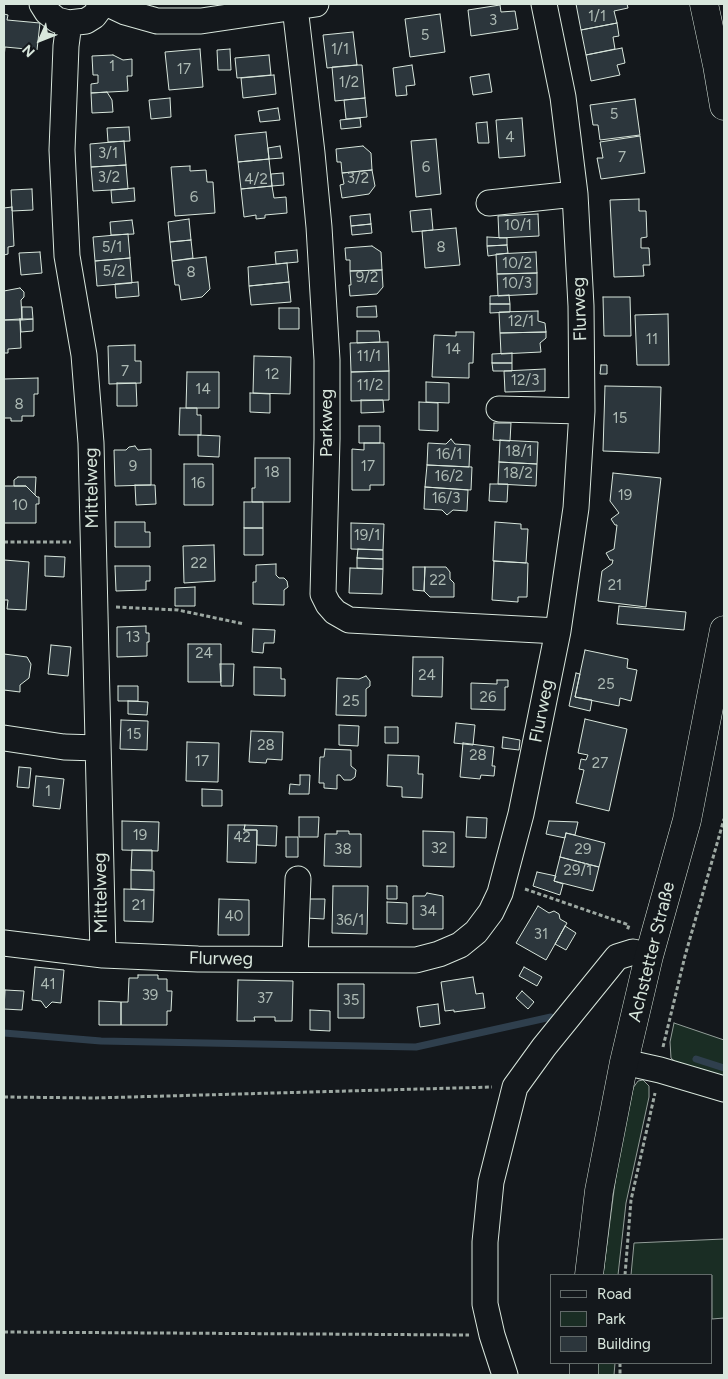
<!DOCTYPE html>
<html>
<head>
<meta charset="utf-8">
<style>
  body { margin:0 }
  #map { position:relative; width:728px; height:1379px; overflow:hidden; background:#14181c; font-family:Figtree,sans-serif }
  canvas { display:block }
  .frame { position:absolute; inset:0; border:5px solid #d8e6dc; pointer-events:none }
  .legend { position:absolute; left:550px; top:1274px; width:162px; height:90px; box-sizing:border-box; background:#14181c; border:1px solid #626a69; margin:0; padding:6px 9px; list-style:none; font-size:15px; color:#d8e6dc }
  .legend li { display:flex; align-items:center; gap:10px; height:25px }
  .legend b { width:25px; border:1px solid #626a69 }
  .north { position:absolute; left:15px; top:15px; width:50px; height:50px; -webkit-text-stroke:4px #14181c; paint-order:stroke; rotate:226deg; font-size:14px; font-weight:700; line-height:20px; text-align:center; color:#d8e6dc }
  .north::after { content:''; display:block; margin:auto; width:18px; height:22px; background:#d8e6dc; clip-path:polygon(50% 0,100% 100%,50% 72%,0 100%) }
</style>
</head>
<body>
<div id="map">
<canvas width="728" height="1379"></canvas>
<div class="frame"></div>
<ul class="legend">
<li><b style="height:6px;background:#14181c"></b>Road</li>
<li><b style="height:14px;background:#1a2d24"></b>Park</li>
<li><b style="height:14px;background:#2c363c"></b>Building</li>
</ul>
<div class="north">N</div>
</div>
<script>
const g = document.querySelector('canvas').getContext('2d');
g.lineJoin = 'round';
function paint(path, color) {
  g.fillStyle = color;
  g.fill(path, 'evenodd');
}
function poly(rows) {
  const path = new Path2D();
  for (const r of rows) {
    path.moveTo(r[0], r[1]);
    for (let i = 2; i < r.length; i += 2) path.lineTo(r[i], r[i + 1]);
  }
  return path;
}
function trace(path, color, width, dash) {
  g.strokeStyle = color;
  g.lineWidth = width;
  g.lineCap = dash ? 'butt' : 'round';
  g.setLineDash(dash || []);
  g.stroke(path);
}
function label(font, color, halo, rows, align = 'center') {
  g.font = font + ' Figtree,sans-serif';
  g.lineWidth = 4;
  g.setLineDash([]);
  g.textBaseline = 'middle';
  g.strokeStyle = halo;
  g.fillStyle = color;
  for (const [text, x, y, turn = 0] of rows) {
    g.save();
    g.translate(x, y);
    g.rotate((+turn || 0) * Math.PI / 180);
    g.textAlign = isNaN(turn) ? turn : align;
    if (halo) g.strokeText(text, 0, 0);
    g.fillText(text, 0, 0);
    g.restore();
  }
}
const green = poly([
  [674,1023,724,1040,724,1080,681,1067,671,1058,670,1042,674,1023],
  [643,1080,649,1086,649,1097,626,1203,618,1275,603,1275,617,1167,627,1117,633,1088,638,1081,643,1080],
  [724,1239,724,1318,712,1319,712,1275,631,1275,634,1243,724,1239],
  [596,1363,615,1363,614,1375,596,1375,596,1363]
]);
paint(green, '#1a2d24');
trace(green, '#939e99', 1);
trace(poly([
  [4,1033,101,1041,416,1047,551,1017],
  [696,1059,724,1068]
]), '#2f3f4d', 7);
const building = poly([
  [576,4,627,4,628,8,614,11,617,23,581,30,576,4],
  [500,5,501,12,515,11,518,29,471,36,468,10,500,5],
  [4,14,8,15,7,20,40,23,37,50,5,47,4,58,4,14],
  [440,14,445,52,410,57,405,19,440,14],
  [617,23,619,36,613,37,615,49,586,55,581,30,617,23],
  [353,32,357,65,327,68,323,35,353,32],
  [622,48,625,63,617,65,620,75,591,81,586,55,622,48],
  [200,49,203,87,169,90,165,52,200,49],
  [230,49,231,70,218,70,217,50,230,49],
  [113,55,123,60,132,59,132,76,127,76,128,91,91,93,91,84,98,83,98,75,93,75,92,56,113,55],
  [269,55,271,75,237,78,235,58,269,55],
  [357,65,362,65,365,98,335,101,332,67,357,65],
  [412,65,415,85,406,86,407,95,396,96,393,68,412,65],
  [489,74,492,92,473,95,470,77,489,74],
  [274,75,276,94,243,98,241,78,274,75],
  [107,92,112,100,113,112,92,113,91,93,107,92],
  [170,98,171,117,151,119,149,100,170,98],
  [365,98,367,117,346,119,344,100,365,98],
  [635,99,640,135,600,140,598,125,593,125,590,105,635,99],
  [278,108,280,120,260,122,258,111,278,108],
  [360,118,361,127,341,129,340,120,360,118],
  [522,118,525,156,499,158,496,120,522,118],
  [487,122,489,143,478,143,476,123,487,122],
  [129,127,130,141,108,142,107,128,129,127],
  [266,132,269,159,238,162,235,135,266,132],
  [640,136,645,173,601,179,597,158,603,158,600,142,640,136],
  [436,139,441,194,416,197,411,141,436,139],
  [124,141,126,165,91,167,90,144,124,141],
  [280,146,282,158,269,159,268,148,280,146],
  [363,146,371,153,372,170,342,173,341,162,337,162,336,149,363,146],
  [269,159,272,186,241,189,238,162,269,159],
  [126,165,128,189,93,191,91,167,126,165],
  [190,166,190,171,206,170,207,182,213,182,215,213,175,216,171,167,190,166],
  [372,170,375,186,369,194,342,198,340,185,344,184,342,173,372,170],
  [283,173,284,185,272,186,271,174,283,173],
  [272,186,274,198,286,197,287,213,265,215,265,218,256,219,256,215,244,217,241,189,272,186],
  [134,188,135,201,112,203,111,190,134,188],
  [32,189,33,210,12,211,11,190,32,189],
  [639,199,639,211,646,211,647,237,641,238,641,248,649,248,650,265,643,265,644,276,614,277,610,200,639,199],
  [12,207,14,246,8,247,8,254,4,255,4,208,12,207],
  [431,209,433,230,412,232,410,211,431,209],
  [370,214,371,224,351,226,350,216,370,214],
  [538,214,539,236,499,238,498,216,538,214],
  [189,219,191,240,170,242,168,222,189,219],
  [132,220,134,234,111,235,110,222,132,220],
  [371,224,372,233,352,235,351,226,371,224],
  [456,228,460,265,425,268,422,231,456,228],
  [128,234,130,258,95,261,93,237,128,234],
  [487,237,507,238,507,245,487,246,487,237],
  [191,240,193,258,172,261,170,242,191,240],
  [507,245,508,253,488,256,487,246,507,245],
  [372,246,381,252,382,270,350,271,350,260,346,260,345,248,372,246],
  [297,250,298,262,276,264,275,252,297,250],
  [40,252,42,273,21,275,19,253,40,252],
  [536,252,537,273,497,274,496,254,536,252],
  [206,257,210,289,202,297,181,300,179,285,175,285,172,261,206,257],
  [130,258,132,283,97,286,95,261,130,258],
  [287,263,289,282,249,286,248,267,287,263],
  [382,270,383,287,377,294,350,296,349,285,351,285,350,271,382,270],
  [537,273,537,294,498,296,497,274,537,273],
  [138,282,139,296,116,298,115,284,138,282],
  [289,282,291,302,251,305,249,286,289,282],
  [20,288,24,292,24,297,21,300,22,320,4,320,4,291,20,288],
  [509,295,510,304,490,304,490,296,509,295],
  [603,297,630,297,631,336,604,336,603,297],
  [490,304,510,304,510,312,490,313,490,304],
  [376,306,377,317,357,317,357,307,376,306],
  [22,307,32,307,33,319,22,320,22,307],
  [279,308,299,308,299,329,279,329,279,308],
  [538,311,538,321,545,323,546,332,500,333,499,312,538,311],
  [668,314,669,365,637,365,635,315,668,314],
  [20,319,33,319,33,331,21,332,20,319],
  [20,319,21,348,8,349,8,353,4,353,4,320,20,319],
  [357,331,379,331,380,342,357,343,357,331],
  [456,332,474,332,473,363,469,363,469,378,432,377,434,335,456,336,456,332],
  [546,332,546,338,540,343,541,352,501,354,500,333,546,332],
  [388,342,389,371,351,372,350,343,388,342],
  [135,345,135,361,141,361,141,383,109,384,108,346,135,345],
  [512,353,512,363,492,363,492,354,512,353],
  [254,356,291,357,290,394,253,393,254,356],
  [492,363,512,363,512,371,493,371,492,363],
  [601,365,607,365,607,374,600,374,601,365],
  [545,369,545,391,505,392,504,371,545,369],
  [389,371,389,400,351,401,351,372,389,371],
  [187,372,219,372,219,408,186,408,187,372],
  [38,378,38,394,34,394,34,416,22,416,22,421,11,421,11,418,4,418,4,379,38,378],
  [426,382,449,383,449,403,426,402,426,382],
  [117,383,136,383,137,406,117,406,117,383],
  [605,386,661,387,659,453,603,451,605,386],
  [250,393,270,394,270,413,250,412,250,393],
  [361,400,383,400,384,412,361,413,361,400],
  [419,402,438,403,438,431,419,430,419,402],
  [180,408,197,408,197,415,201,415,201,435,179,435,180,408],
  [494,423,511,423,510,441,493,440,494,423],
  [359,426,380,426,380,443,359,443,359,426],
  [198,435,220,436,219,457,198,456,198,435],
  [451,439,455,444,470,445,469,467,427,465,428,443,446,444,451,439],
  [500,440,538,442,537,464,499,462,500,440],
  [364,443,384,443,384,485,370,485,370,490,352,490,352,449,364,450,364,443],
  [135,446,138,450,151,449,151,485,115,486,114,450,126,450,129,447,135,446],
  [255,458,290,458,290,502,252,502,252,488,255,488,255,458],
  [499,462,537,464,536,486,498,484,499,462],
  [184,464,213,464,213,505,184,505,184,464],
  [427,465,472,467,471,490,425,487,427,465],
  [613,473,661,478,646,607,598,601,602,571,612,564,613,560,610,560,606,553,614,549,617,525,615,525,611,519,619,513,610,501,613,473],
  [18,477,36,477,35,495,26,486,14,486,14,480,18,477],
  [490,484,508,484,507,502,489,501,490,484],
  [135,485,155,485,156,504,136,505,135,485],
  [4,486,26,486,37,497,39,497,39,504,36,504,36,523,4,523,4,486],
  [425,487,468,490,467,511,453,510,447,515,442,510,424,509,425,487],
  [244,502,263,502,263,528,244,528,244,502],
  [115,522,145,522,145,532,150,532,150,547,115,547,115,522],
  [495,522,521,524,521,529,528,529,526,563,493,561,495,522],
  [351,523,384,524,383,550,351,549,351,523],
  [244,528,263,528,263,555,244,555,244,528],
  [214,545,215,581,184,583,183,546,214,545],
  [358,549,383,550,383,559,357,558,358,549],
  [45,556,65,557,64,577,45,576,45,556],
  [357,558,383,559,383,569,357,568,357,558],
  [4,560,29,562,26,610,7,609,8,600,4,600,4,560],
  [494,561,528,563,527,597,518,597,518,602,492,600,494,561],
  [276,564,276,575,279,578,284,578,287,581,288,587,284,590,284,605,253,604,253,582,256,582,256,565,276,564],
  [115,566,150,566,150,581,146,581,146,590,116,591,115,566],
  [413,567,425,567,424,591,413,590,413,567],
  [425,567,446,567,450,572,450,579,454,583,454,597,430,597,424,591,425,567],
  [350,568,383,569,382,594,349,593,350,568],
  [195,587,195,606,175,606,175,588,195,587],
  [619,606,686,612,684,630,617,624,619,606],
  [146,626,146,633,149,633,149,642,147,642,147,656,117,657,117,627,146,626],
  [253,629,275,630,274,643,264,643,263,653,252,652,253,629],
  [188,644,221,644,221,682,188,682,188,644],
  [51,645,71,647,68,676,48,674,51,645],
  [585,650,628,659,627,668,637,670,631,701,620,698,619,706,575,697,585,650],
  [4,654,27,657,31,664,29,678,20,685,20,692,4,690,4,654],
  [413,657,443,657,442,697,412,696,413,657],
  [220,664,234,664,233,686,221,686,220,664],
  [254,667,281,668,281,679,285,679,285,696,254,695,254,667],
  [576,673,580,674,575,697,592,700,590,711,569,706,576,673],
  [366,676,370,681,370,686,366,689,366,716,336,715,337,678,359,679,366,676],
  [497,680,508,680,508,687,505,687,505,710,471,709,471,683,497,684,497,680],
  [118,686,138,686,138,701,118,701,118,686],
  [128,701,148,702,147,715,128,714,128,701],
  [585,719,627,729,609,811,576,803,584,770,579,769,581,759,586,760,588,755,578,753,585,719],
  [121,720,148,721,147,750,120,749,121,720],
  [456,723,475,725,473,745,454,743,456,723],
  [339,725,359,726,358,746,339,745,339,725],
  [385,727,398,727,398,743,385,743,385,727],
  [251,731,283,732,282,760,267,759,266,763,249,762,251,731],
  [503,737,520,740,519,750,502,748,503,737],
  [187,742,219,743,218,782,186,781,187,742],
  [463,743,494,747,492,766,495,766,494,776,481,775,480,779,460,777,463,743],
  [325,749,351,750,351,766,356,770,355,777,351,780,344,780,340,775,337,775,337,789,324,788,324,783,319,783,320,757,324,757,325,749],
  [388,755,419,756,418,774,423,774,422,798,402,797,402,787,387,786,388,755],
  [19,767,31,768,29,788,17,787,19,767],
  [300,775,310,775,309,794,289,794,290,784,300,785,300,775],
  [36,776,64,779,60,809,33,806,36,776],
  [202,789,222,790,222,806,202,806,202,789],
  [299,817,319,817,318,837,299,837,299,817],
  [467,817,487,818,486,838,466,837,467,817],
  [122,821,159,822,158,851,122,850,122,821],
  [549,821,578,822,575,835,566,833,565,838,546,834,549,821],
  [228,825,245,825,244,830,257,830,256,863,227,862,228,825],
  [245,825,277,826,276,846,257,845,257,830,244,830,245,825],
  [337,831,349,831,349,834,361,834,361,867,324,866,325,834,337,834,337,831],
  [423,831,454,832,454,867,423,866,423,831],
  [566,833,605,843,599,867,560,857,566,833],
  [286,837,298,837,298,857,286,857,286,837],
  [132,850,152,850,152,870,131,870,132,850],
  [560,857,599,867,593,891,554,881,560,857],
  [131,870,154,871,154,890,131,889,131,870],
  [537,872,556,876,554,881,563,884,560,895,533,886,537,872],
  [333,886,368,886,367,934,332,933,333,886],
  [387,886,397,886,397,899,387,899,387,886],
  [124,889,154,890,153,922,124,921,124,889],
  [427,893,443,896,443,929,413,929,413,896,425,896,427,893],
  [219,899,249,900,249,935,218,935,219,899],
  [306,899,325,899,324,919,306,918,306,899],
  [387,902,407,903,407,924,387,923,387,902],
  [538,906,549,913,554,911,559,914,560,919,567,923,546,960,516,943,538,906],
  [565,926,576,933,566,950,555,944,565,926],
  [35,967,64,970,61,1003,52,1002,46,1008,41,1001,32,1000,35,967],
  [524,967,542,977,537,986,519,976,524,967],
  [138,975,158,975,158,979,167,979,167,991,172,991,171,1011,167,1011,167,1025,121,1025,121,1002,128,1002,129,978,138,978,138,975],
  [473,977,476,994,483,993,485,1008,454,1012,454,1010,445,1011,441,982,473,977],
  [238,980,293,981,292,1021,275,1021,275,1017,254,1017,255,1021,237,1021,238,980],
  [338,984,364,984,364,1018,338,1018,338,984],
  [5,990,24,991,22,1010,4,1009,5,990],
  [522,991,534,1002,528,1009,516,998,522,991],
  [99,1001,121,1002,121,1025,99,1025,99,1001],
  [438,1004,440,1024,420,1027,417,1007,438,1004],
  [310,1010,330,1011,330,1031,310,1030,310,1010]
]);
paint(building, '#2c363c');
trace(building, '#d8e6dc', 1);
const minor = poly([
  [42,4,47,12,57,20,69,23,86,21,94,16,103,4],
  [108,4,125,12,157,21,201,21,316,4],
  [295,7,312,153,319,227,327,360,327,439,323,594,328,604,335,612,349,620,558,631],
  [69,23,66,46,62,150,67,256,84,355,91,443,103,955],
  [489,203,575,194],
  [499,409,582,411],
  [4,738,64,747,98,748],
  [4,943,103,955,198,959,416,960,439,954,460,945,476,932,491,912,500,893,521,814,558,631,576,508,582,411,581,306,575,194,563,97,544,4],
  [295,959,298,879],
  [624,1062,660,1070,724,1089],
  [505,1375,492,1335,485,1304,485,1242,491,1182,515,1087,544,1047,617,957,633,952,649,956]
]);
const major = poly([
  [704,4,717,65,724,106],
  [589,1275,599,1191,624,1062,649,956,687,820,724,630],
  [584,1375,584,1363]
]);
trace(minor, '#d8e6dc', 27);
trace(major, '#d8e6dc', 29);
trace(poly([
  [4,542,71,542],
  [116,607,178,610,244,624],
  [525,889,629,925,627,931],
  [663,1047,685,956,724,819],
  [4,1097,94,1098,492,1087],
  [625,1275,631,1200,655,1093],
  [4,1332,469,1335],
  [620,1363,620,1375]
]), '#9da8a2', 3, [4, 2.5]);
trace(minor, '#14181c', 25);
trace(major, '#14181c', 28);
label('15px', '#adbab4', null, [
  ["1/1",597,17],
  ["3",493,21],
  ["5",425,36],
  ["1/1",340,50],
  ["1",112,67],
  ["17",184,70],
  ["1/2",349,83],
  ["5",614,115],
  ["4",510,138],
  ["3/1",108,154],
  ["7",622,158],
  ["6",426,168],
  ["3/2",109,178],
  ["3/2",358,179],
  ["4/2",256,180],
  ["6",194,198],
  ["10/1",518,226],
  ["5/1",112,248],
  ["8",441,248],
  ["10/2",517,264],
  ["5/2",114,272],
  ["8",191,273],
  ["9/2",367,278],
  ["10/3",517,284],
  ["12/1",521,322],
  ["11",652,340],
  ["14",453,350],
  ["11/1",369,357],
  ["7",125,372],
  ["12",272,375],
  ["12/3",525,381],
  ["11/2",370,386],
  ["14",203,390],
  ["8",19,405],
  ["15",620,419],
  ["18/1",519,452],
  ["16/1",449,455],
  ["9",133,467],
  ["17",368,467],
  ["18",272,473],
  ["18/2",518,474],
  ["16/2",449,477],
  ["16",198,484],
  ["19",625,496],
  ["16/3",446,499],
  ["10",20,506],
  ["19/1",367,536],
  ["22",199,564],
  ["22",438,581],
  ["21",615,586],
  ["13",133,638],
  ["24",204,654],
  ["24",427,676],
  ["25",606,685],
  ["26",488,698],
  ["25",351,702],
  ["15",134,735],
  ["28",266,746],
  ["28",478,756],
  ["17",202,762],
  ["27",600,764],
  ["1",48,792],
  ["19",140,836],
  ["42",242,838],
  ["32",439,849],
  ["38",343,850],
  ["29",583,850],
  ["29/1",578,871],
  ["21",139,906],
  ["34",428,912],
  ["40",234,917],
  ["36/1",350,921],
  ["31",541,935],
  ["41",48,985],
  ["39",150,996],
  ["37",265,999],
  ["35",351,1001]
]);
label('18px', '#d8e6dc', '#14181c', [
  ["Flurweg",580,309,-92],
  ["Parkweg",327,423,-90],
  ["Mittelweg",92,488,-91],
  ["Flurweg",542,711,-79],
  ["Mittelweg",101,893,-91],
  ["Achstetter Straße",652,952,-76],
  ["Flurweg",221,959,1]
]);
</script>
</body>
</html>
